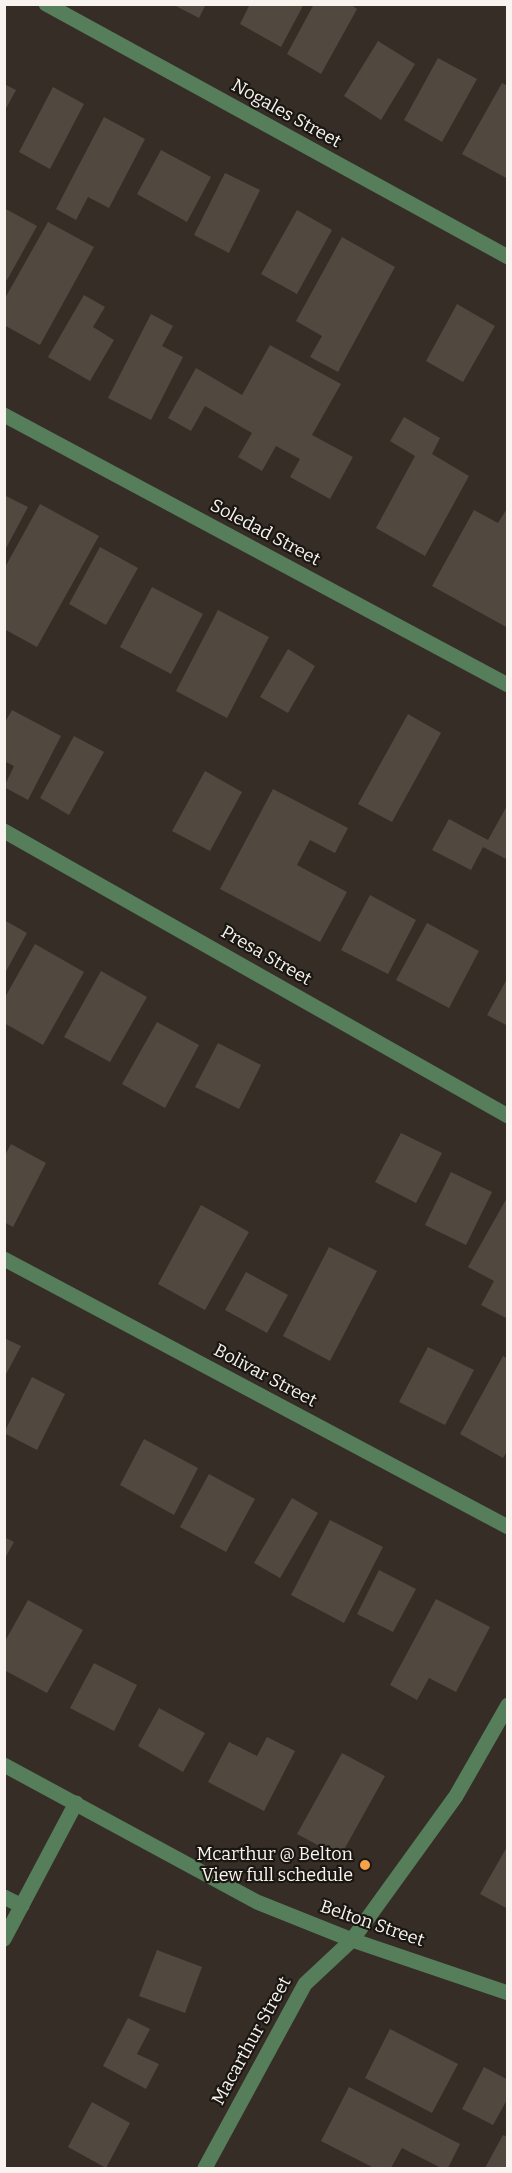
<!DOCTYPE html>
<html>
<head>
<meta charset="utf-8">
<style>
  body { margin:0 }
  #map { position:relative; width:512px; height:2173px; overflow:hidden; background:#362e26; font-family:Bitter,serif }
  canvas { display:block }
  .frame { position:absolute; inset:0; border:6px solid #f8f3ee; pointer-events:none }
</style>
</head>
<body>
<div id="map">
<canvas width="512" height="2173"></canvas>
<div class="frame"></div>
</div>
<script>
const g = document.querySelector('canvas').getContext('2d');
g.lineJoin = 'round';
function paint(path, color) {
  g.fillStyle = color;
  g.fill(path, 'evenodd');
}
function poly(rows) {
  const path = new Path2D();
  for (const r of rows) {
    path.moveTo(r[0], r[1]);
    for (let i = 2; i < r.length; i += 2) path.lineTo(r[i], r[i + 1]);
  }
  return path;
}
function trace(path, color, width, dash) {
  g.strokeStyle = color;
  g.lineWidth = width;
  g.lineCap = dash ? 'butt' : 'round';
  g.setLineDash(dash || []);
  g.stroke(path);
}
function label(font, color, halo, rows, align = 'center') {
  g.font = font + ' Bitter,serif';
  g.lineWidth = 4.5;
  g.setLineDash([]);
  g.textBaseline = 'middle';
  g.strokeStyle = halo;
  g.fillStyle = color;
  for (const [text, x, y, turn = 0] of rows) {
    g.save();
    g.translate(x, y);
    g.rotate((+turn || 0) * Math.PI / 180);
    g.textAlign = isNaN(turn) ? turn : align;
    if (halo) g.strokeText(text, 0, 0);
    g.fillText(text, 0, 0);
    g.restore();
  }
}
paint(poly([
  [172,4,206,4,199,18],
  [250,4,304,4,281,47,240,24],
  [314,4,350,4,357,9,321,74,287,54],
  [378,41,415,64,381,120,344,96],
  [438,58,477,79,442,142,404,120],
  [502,83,508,86,508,179,462,154],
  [4,84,16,90,4,112],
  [53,87,84,104,50,169,19,152],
  [104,117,145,139,109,208,88,197,76,220,56,209],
  [161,150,211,177,187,222,137,194],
  [225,173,260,190,229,253,194,235],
  [4,208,37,226,7,280,4,279],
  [297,210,332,230,297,294,261,274],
  [48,222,94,247,40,345,4,325,4,300],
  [342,237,395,267,338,372,310,357,322,336,296,321],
  [84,295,105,307,93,327,114,340,90,381,48,357],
  [457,304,495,326,463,382,426,361],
  [151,314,173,326,162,346,183,357,151,420,108,398],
  [270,345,341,384,312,435,353,457,330,499,290,477,300,459,276,446,262,471,238,457,252,433,205,406,191,431,168,418,196,368,242,395],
  [404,417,440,438,432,454,469,476,425,556,376,528,415,456,390,441],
  [4,495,28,507,4,552],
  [40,504,99,536,37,647,4,629,4,569],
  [508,507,508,628,432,586,474,510,498,523],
  [100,547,138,568,106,625,69,604],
  [152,587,203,614,171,674,120,647],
  [218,610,269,637,227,718,176,691],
  [288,649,315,666,288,713,260,697],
  [12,710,61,736,28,800,4,787,14,766,4,761,4,724],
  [408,714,441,733,392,822,358,804],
  [74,736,104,752,69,815,40,798],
  [205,771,242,792,210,851,172,831],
  [273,789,348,828,335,853,310,840,297,865,347,892,320,942,220,889],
  [508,804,508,860,483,847,471,870,432,850,449,819,488,840],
  [370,895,416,920,388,974,341,950],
  [4,920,27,933,4,975],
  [427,923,479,951,449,1008,396,980],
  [35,944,84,972,43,1045,4,1023,4,999],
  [101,971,147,997,110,1062,64,1037],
  [508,977,508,1026,487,1015],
  [157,1022,199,1045,165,1108,122,1084],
  [218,1043,261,1065,239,1109,195,1087],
  [401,1133,442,1153,416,1203,375,1182],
  [11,1144,46,1163,13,1227,4,1222,4,1157],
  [451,1172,492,1192,466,1245,425,1225],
  [508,1196,508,1315,506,1318,481,1305,494,1281,468,1267],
  [201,1205,249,1232,205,1310,158,1284],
  [329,1247,377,1271,330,1361,283,1336],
  [246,1272,288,1295,267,1333,225,1310],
  [4,1338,21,1346,4,1378],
  [428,1347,474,1370,445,1425,399,1402],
  [503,1356,508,1359,508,1450,503,1458,460,1434],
  [32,1377,65,1394,37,1450,4,1433],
  [144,1439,198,1468,174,1515,120,1485],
  [209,1474,255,1499,226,1552,180,1527],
  [292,1498,318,1513,280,1578,254,1563],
  [330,1520,383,1547,344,1623,291,1595],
  [4,1537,14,1542,4,1560],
  [379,1570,416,1589,393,1632,357,1614],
  [436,1599,490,1627,456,1692,429,1678,417,1700,390,1685],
  [28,1600,83,1630,47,1693,4,1670,4,1643],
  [94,1663,137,1685,114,1731,70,1708],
  [159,1708,205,1733,183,1772,138,1746],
  [267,1737,295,1751,264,1811,208,1782,229,1742,257,1756],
  [342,1753,385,1776,340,1857,297,1834],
  [508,1845,508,1909,480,1894],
  [157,1950,202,1967,185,2013,139,1996],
  [128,2018,150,2029,137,2054,159,2064,146,2089,103,2066],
  [390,2029,458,2064,432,2113,365,2078],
  [484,2067,508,2080,508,2098,493,2125,462,2109],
  [349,2087,460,2144,448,2168,441,2168,402,2148,391,2168,374,2168,321,2141],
  [92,2102,130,2123,106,2168,68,2147],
  [503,2135,508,2137,508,2168,485,2168]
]), '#514840');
trace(poly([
  [46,4,508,257],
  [4,415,508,685],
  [4,831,508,1116],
  [4,1259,508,1527],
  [4,1765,257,1902,352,1940,508,1993],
  [4,1897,22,1906],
  [4,1939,76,1803],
  [205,2168,305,1984,352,1940,456,1796,508,1705]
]), '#567e5b', 15);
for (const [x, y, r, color] of [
  [365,1865,6,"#f7a248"]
]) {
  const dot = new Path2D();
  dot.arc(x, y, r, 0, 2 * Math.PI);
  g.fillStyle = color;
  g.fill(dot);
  trace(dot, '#1a1713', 2);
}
label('18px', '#f8f3ee', '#1a1713', [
  ["Nogales Street",286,114,29],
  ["Soledad Street",265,533,28],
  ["Presa Street",266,956,30],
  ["Bolivar Street",265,1376,28],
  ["Belton Street",372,1924,19],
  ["Macarthur Street",252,2041,-61]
]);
label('18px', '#f8f3ee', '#1a1713', [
  ["Mcarthur @ Belton",353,1855],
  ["View full schedule",353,1876]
], 'right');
</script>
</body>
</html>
